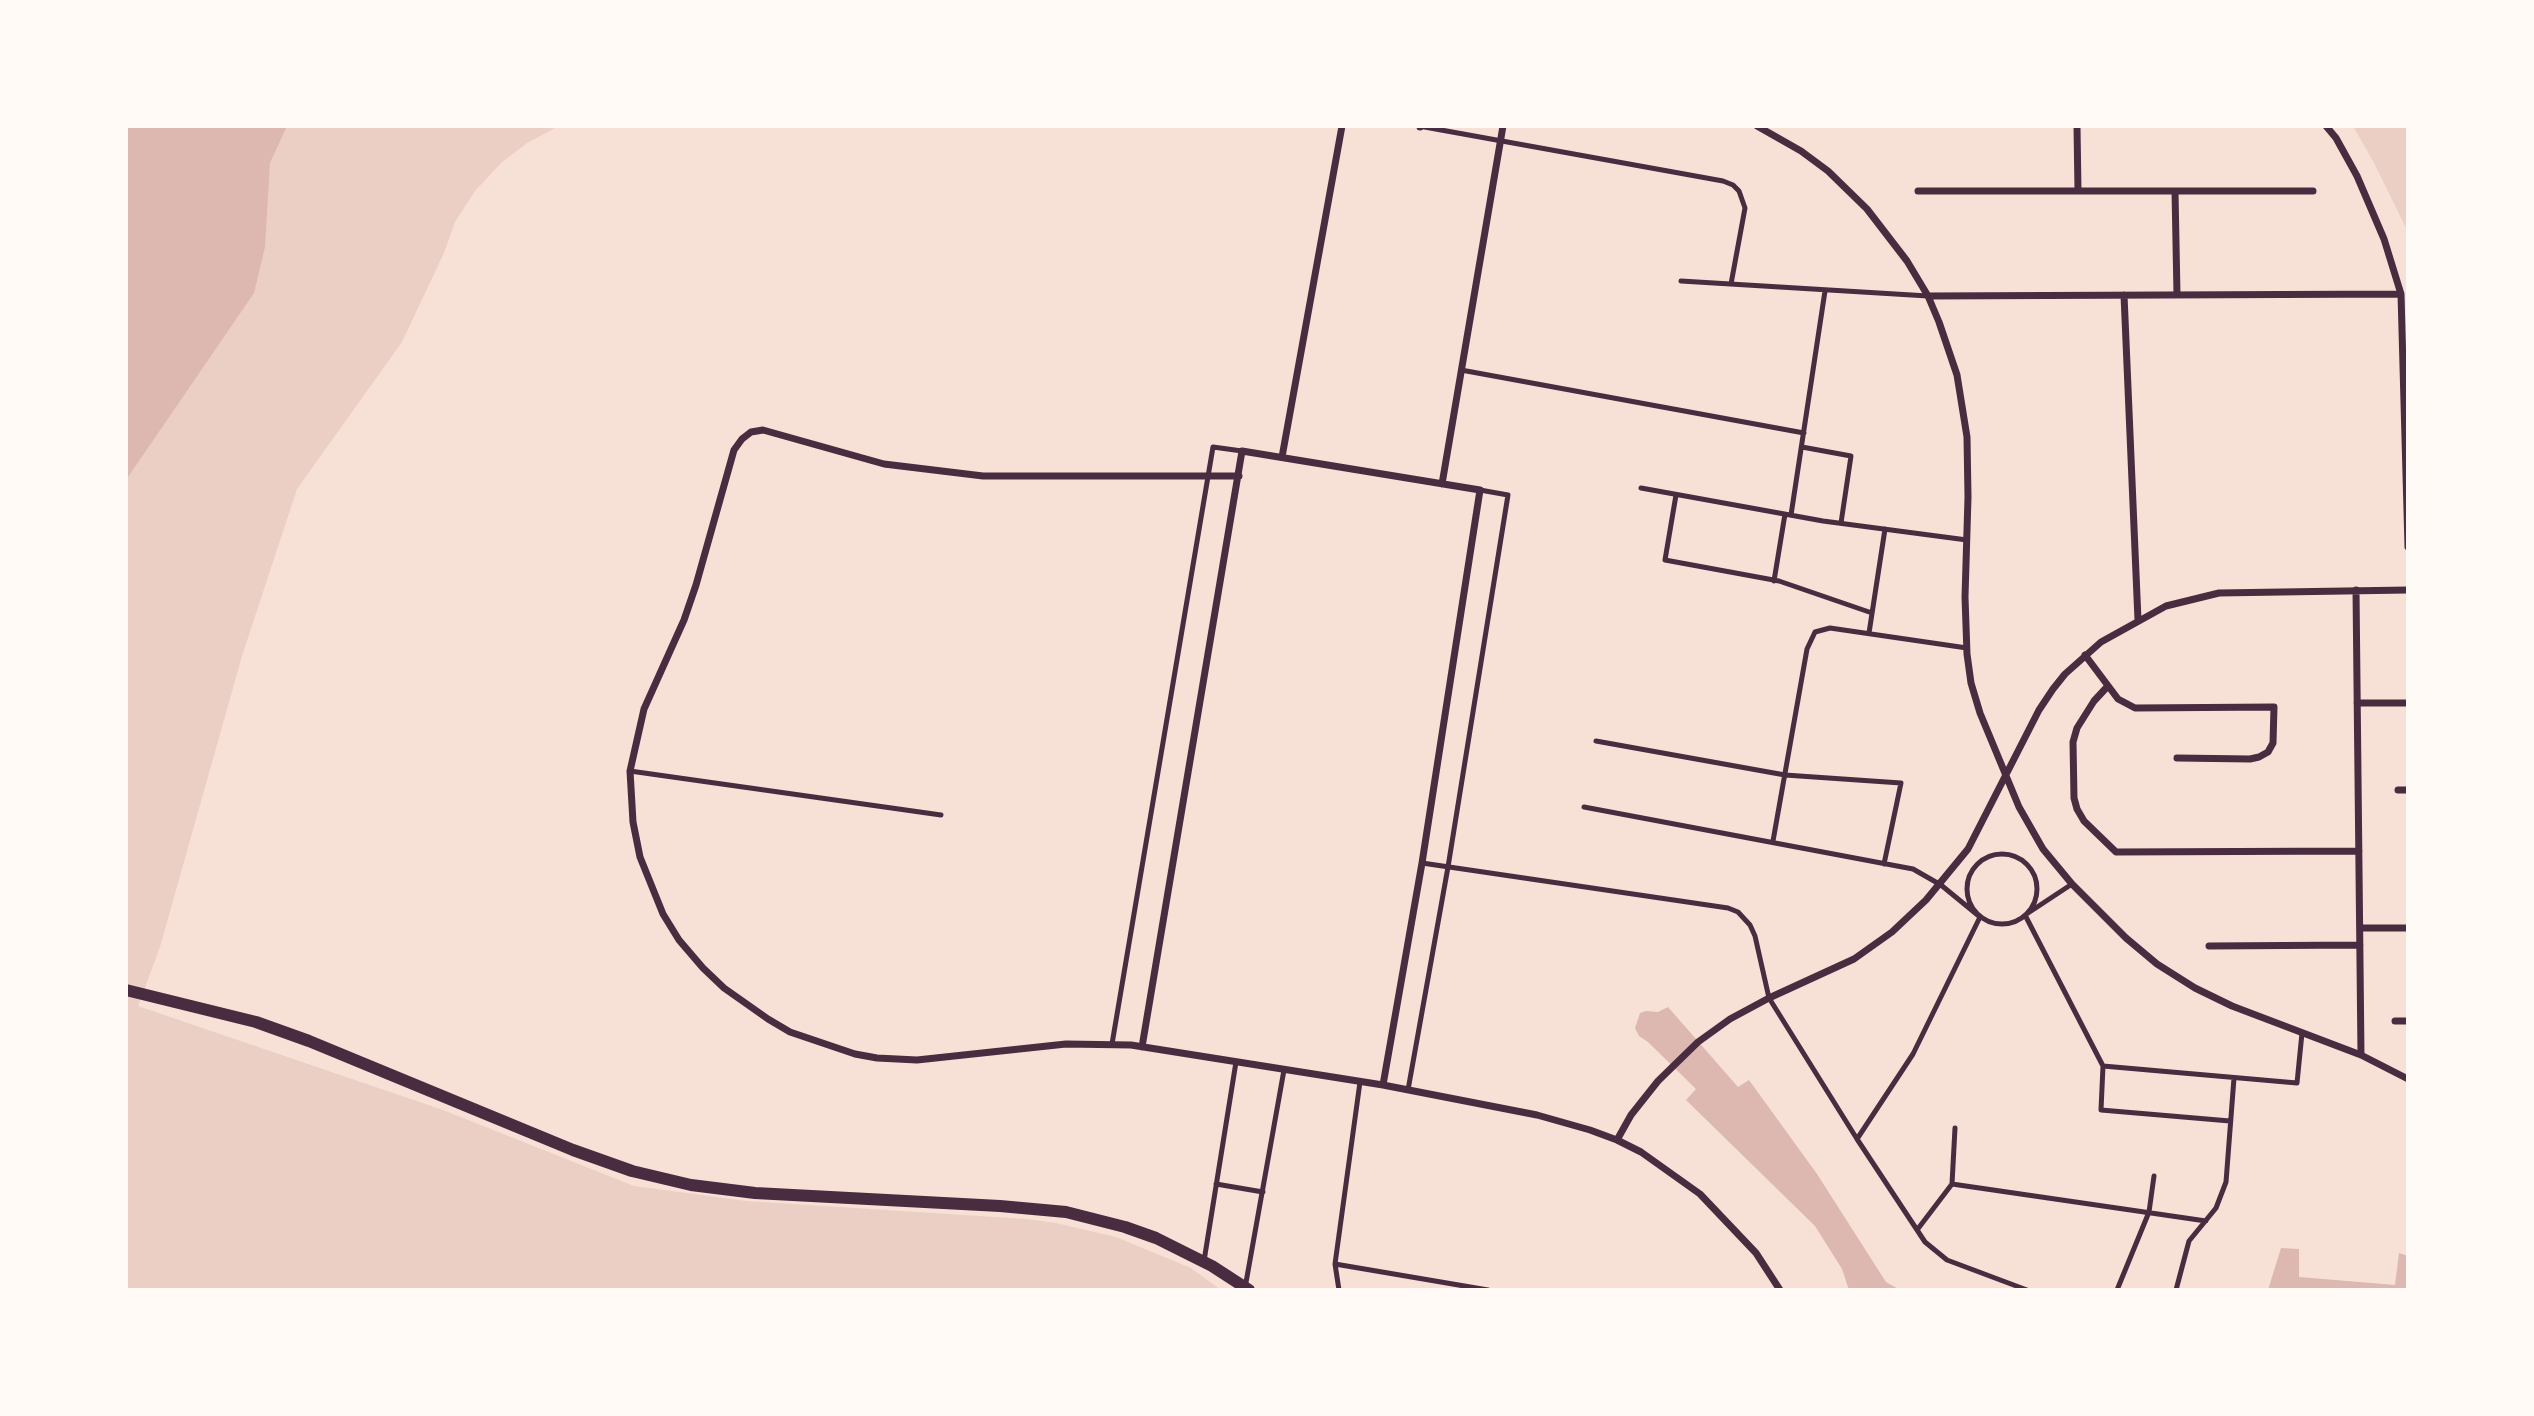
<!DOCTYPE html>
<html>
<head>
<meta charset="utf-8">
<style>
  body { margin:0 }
  #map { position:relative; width:2534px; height:1416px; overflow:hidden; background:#f7e1d7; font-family:"IBM Plex Sans",sans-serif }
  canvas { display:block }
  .frame { position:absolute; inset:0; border:128px solid #fffaf5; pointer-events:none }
</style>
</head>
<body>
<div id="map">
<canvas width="2534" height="1416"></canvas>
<div class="frame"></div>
</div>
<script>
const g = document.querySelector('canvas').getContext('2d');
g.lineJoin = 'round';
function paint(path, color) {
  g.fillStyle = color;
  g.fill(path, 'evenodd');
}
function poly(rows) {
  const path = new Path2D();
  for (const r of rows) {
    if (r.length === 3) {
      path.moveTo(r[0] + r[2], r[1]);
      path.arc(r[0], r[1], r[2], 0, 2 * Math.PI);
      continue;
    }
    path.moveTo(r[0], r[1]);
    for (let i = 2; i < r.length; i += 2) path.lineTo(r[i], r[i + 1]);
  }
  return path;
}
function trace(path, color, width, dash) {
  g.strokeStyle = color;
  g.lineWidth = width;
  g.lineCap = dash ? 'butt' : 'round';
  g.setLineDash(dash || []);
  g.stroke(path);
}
paint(poly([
  [126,126,559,126,527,143,501,163,475,191,455,222,444,253,402,342,297,489,242,656,160,947,138,1006,443,1110,634,1186,747,1201,1027,1219,1056,1223,1116,1237,1191,1268,1221,1290,126,1290],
  [2353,126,2408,126,2408,232,2373,161]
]), '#ebcfc5');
paint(poly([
  [126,126,287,126,270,163,265,247,254,293,126,480],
  [1668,1007,1738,1087,1749,1080,1817,1174,1886,1282,1900,1290,1849,1290,1842,1269,1815,1226,1686,1100,1696,1089,1648,1042,1639,1036,1635,1028,1640,1013,1646,1011,1658,1012],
  [2281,1248,2299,1249,2299,1277,2395,1285,2399,1253,2408,1256,2408,1290,2268,1290]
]), '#dcb8b0');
trace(poly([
  [1419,126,1723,181,1733,185,1739,191,1745,208,1731,284],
  [1681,281,1928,296],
  [1461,370,1804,433],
  [1802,447,1851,456,1841,523],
  [1641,488,1823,521,1967,540],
  [1676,495,1665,560,1779,581,1872,613],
  [1791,515,1825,291],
  [1774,581,1785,514],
  [1869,633,1885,529],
  [1596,741,1785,775,1901,783,1884,864],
  [630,771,941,815],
  [1584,807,1913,869,1941,885,1980,917,1913,1054,1857,1139],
  [1773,841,1807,649,1815,632,1830,628,1967,648],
  [2002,889,35],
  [1422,863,1728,908,1738,912,1750,925,1755,936,1769,998,1857,1139,1925,1242,1947,1260,2027,1290],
  [2072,884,2025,915,2103,1066,2297,1083,2302,1033],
  [1112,1044,1213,447,1242,451],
  [2103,1066,2101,1110,2230,1121],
  [1408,1090,1448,867,1508,495,1480,490],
  [1216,1184,1263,1192],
  [1952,1184,2206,1221],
  [1917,1230,1952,1184,1955,1128],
  [1204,1261,1236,1062],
  [1335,1264,1488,1290],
  [1245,1288,1284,1070],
  [1339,1290,1335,1264,1360,1082],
  [2117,1290,2149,1212,2154,1176],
  [2176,1290,2189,1241,2216,1208,2226,1182,2234,1078]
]), '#4a2c40', 5);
trace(poly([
  [1757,126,1801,151,1828,171,1867,209,1907,261,1928,296,1939,322,1957,375,1967,437,1968,497,1965,597,1967,654,1971,683,1980,713,2019,807,2043,849,2072,884,2126,938,2157,964,2195,988,2232,1006,2361,1055,2408,1079],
  [2077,126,2078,191],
  [2326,126,2336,138,2357,176,2384,239,2401,294,2408,547],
  [1420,127,1420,126],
  [1918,191,2313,191],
  [2175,191,2177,295],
  [2124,295,2138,620],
  [1928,296,2401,294],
  [1282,457,1342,126],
  [1239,476,983,476,884,464,763,430,751,432,742,439,734,450,696,585,684,620,644,709,630,771,633,822,640,857,663,914,679,940,703,968,724,988,768,1019,790,1032,855,1054,877,1058,917,1060,1066,1044,1131,1045,1383,1085,1537,1115,1590,1130,1617,1140,1641,1152,1700,1194,1756,1253,1780,1290],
  [1442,484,1503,126],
  [2356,590,2361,1055],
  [2085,655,2118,699,2135,708,2274,707,2273,743,2268,752,2259,757,2250,759,2177,758],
  [2107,687,2094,701,2077,728,2073,742,2074,798,2077,809,2084,821,2116,852,2359,851],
  [2357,703,2408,703],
  [2398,790,2408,790],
  [2360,928,2408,928],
  [2209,946,2360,945],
  [2395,1021,2408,1021],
  [1142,1047,1242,451,1480,490,1422,863,1383,1085],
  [1617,1140,1631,1115,1658,1081,1698,1042,1730,1019,1769,998,1854,959,1892,932,1926,900,1968,849,2039,710,2053,689,2065,674,2101,642,2166,606,2219,593,2408,590]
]), '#4a2c40', 7);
trace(poly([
  [126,990,256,1022,309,1041,573,1150,632,1171,691,1185,755,1193,1000,1206,1066,1212,1125,1227,1156,1238,1212,1266,1249,1290]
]), '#4a2c40', 12);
</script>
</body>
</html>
